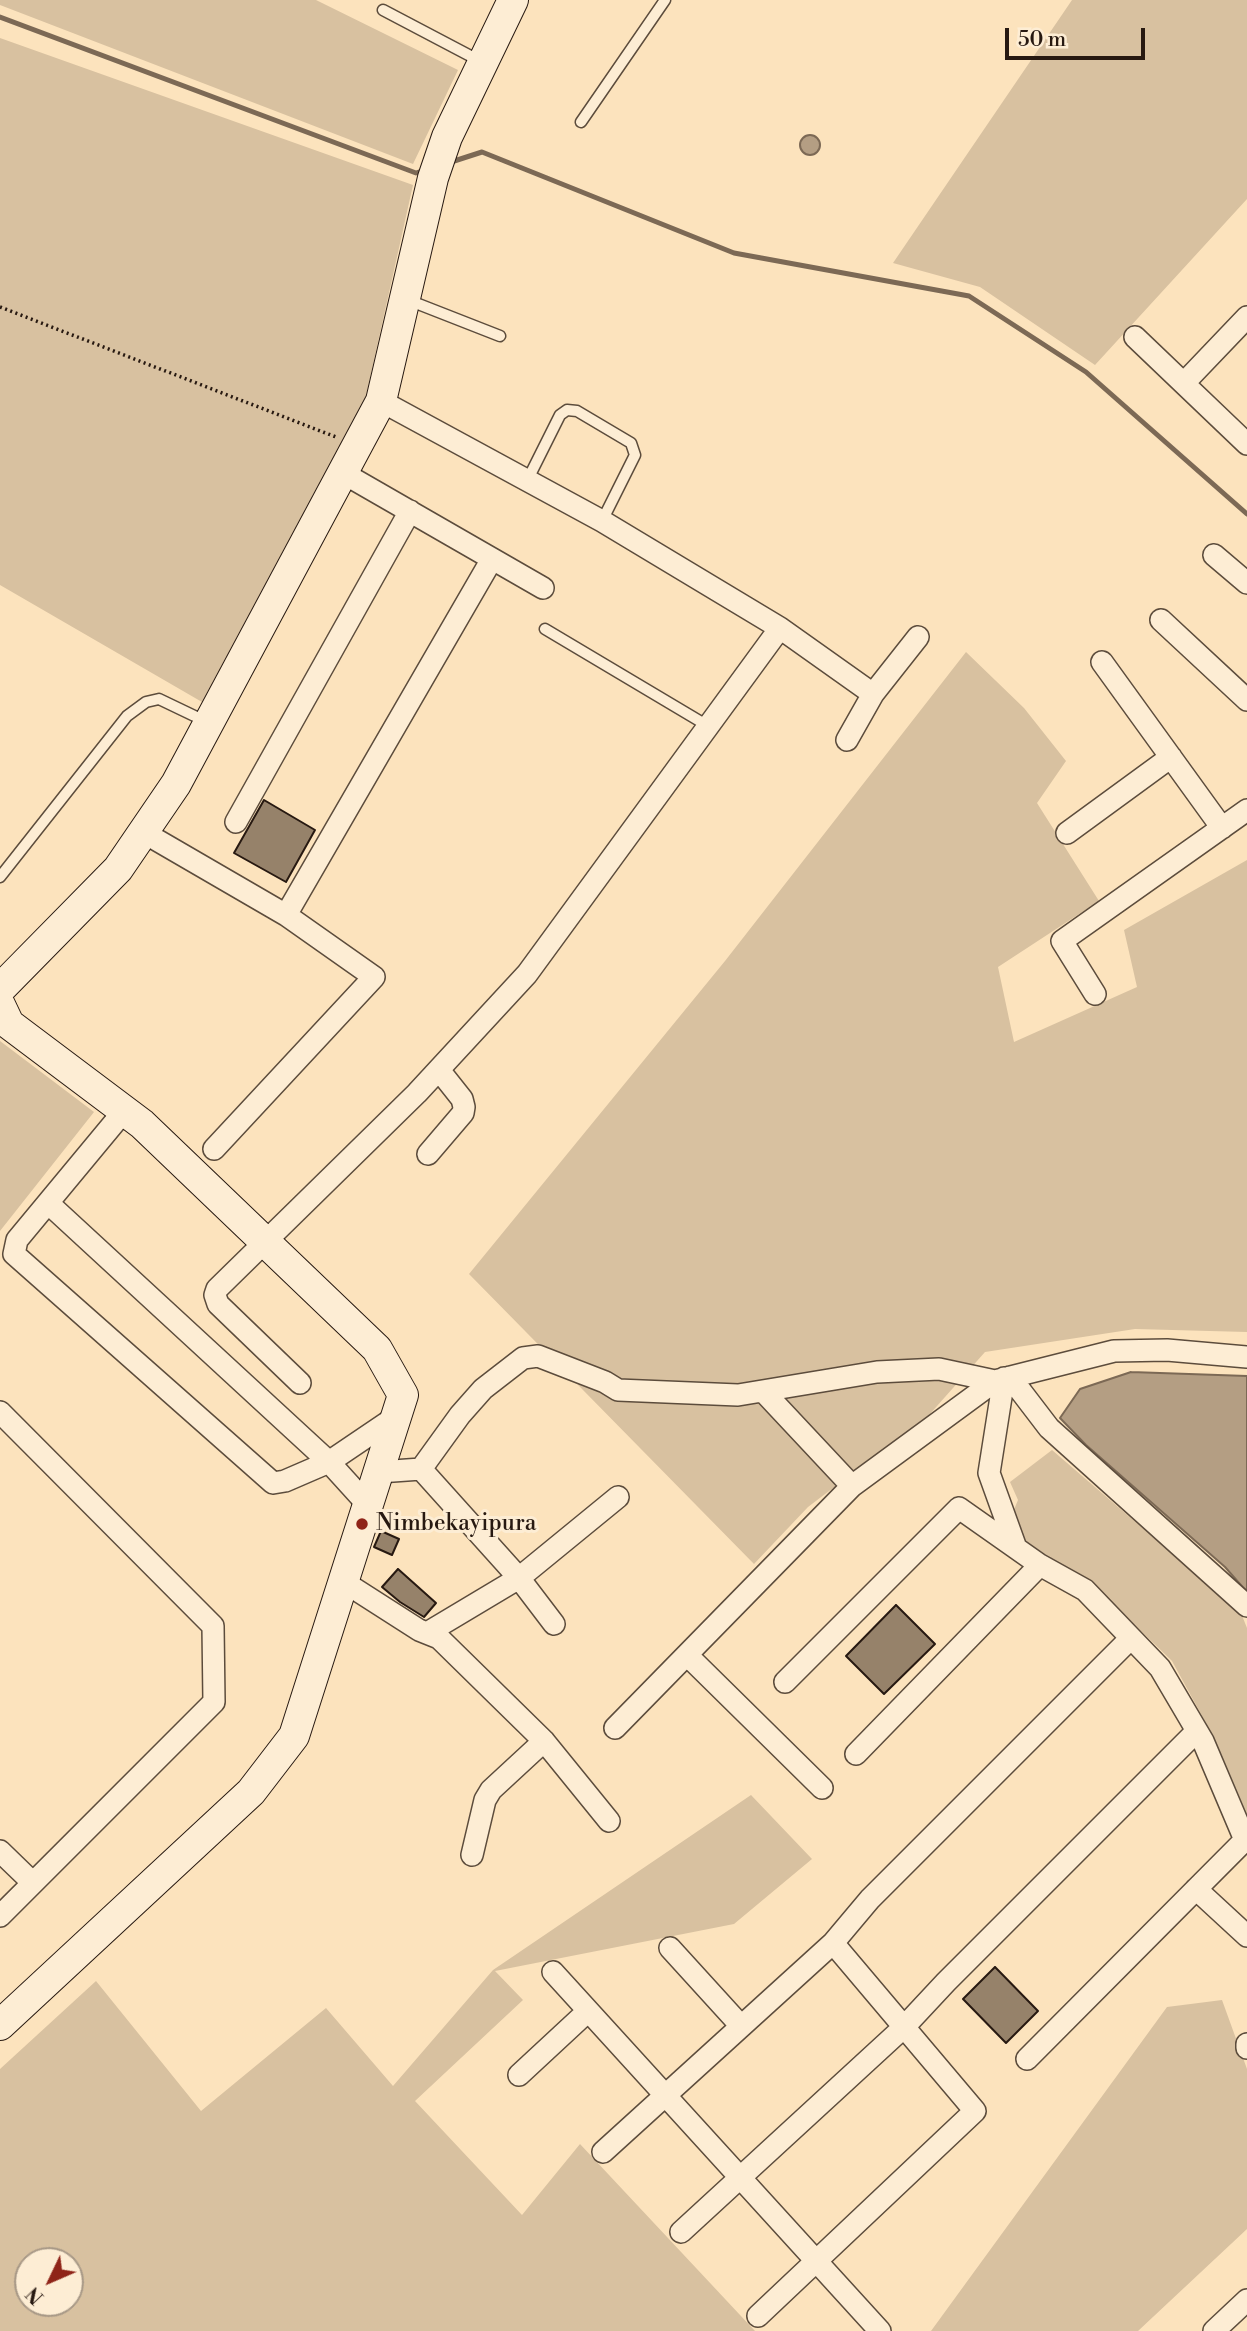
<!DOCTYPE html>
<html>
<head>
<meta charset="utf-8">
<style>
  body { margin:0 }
  #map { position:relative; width:1247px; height:2331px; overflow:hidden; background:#fce3bd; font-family:"Libre Bodoni",serif }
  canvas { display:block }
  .north { position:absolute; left:14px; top:2247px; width:70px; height:70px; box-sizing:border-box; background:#fdedd4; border:2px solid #a79886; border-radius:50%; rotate:226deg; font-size:19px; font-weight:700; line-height:28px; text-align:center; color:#271911 }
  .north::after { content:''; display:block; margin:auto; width:24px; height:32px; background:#8f2418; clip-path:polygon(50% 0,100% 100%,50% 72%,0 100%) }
  .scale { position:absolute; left:1005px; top:28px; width:140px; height:32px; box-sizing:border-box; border:4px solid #271911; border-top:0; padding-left:9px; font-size:21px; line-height:24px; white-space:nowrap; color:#271911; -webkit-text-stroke:5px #fdedd4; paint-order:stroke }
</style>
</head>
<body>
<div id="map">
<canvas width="1247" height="2331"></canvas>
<div class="north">N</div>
<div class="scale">50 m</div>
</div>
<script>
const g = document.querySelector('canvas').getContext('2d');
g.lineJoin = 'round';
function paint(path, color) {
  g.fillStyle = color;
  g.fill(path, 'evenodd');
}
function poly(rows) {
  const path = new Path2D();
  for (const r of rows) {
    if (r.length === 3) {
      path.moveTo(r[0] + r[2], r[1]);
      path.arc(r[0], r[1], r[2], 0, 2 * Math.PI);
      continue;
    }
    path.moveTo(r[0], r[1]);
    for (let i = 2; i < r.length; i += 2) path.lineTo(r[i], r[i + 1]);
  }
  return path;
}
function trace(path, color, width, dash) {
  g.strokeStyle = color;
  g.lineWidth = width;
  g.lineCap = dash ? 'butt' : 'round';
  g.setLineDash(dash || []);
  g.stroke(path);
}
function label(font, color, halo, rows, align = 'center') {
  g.font = font + ' "Libre Bodoni",serif';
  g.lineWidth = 6;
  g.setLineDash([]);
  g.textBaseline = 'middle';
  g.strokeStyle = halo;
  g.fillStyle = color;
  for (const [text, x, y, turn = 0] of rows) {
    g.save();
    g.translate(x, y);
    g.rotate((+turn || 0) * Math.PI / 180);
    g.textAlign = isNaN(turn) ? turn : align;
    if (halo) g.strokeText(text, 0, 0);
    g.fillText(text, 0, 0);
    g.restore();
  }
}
paint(poly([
  [0,0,316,0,458,70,413,164,0,5],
  [1072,0,1247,0,1247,199,1095,365,980,287,893,263],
  [0,38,413,185,366,396,202,702,0,585],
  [966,652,1024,708,1066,761,1037,803,1099,901,998,967,1014,1042,1137,987,1124,930,1247,860,1247,1332,1135,1329,985,1352,929,1415,808,1507,754,1564,469,1274,725,961],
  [0,1041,94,1112,0,1231],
  [1052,1450,1241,1613,1247,1628,1247,1823,1207,1725,1172,1661,1100,1591,1024,1540,1013,1512,1018,1500,1010,1482],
  [751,1795,812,1859,734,1924,495,1971,523,2000,415,2101,522,2215,580,2144,755,2331,0,2331,0,2069,96,1981,201,2111,326,2008,393,2086,493,1970],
  [28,2261,70,2261,70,2303,28,2303],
  [1222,2000,1247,2069,1247,2229,1138,2331,931,2331,1167,2007]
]), '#d8c1a0');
const water = poly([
  [810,145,10],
  [1131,1372,1247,1376,1247,1592,1225,1567,1086,1445,1060,1418,1080,1389,1131,1372]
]);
paint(water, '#b49e83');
trace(water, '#7c6955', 2);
trace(poly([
  [0,17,416,173,425,170],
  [448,163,482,152,734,253,969,296,1086,372,1247,514]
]), '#7c6955', 5);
const building = poly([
  [264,800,315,830,286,882,234,853,264,800],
  [381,1531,399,1539,392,1555,374,1547,381,1531],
  [398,1569,436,1603,424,1617,400,1602,382,1587,398,1569],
  [896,1605,935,1644,884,1694,846,1656,896,1605],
  [995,1967,1038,2011,1006,2043,963,1999,995,1967]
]);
paint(building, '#96826a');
trace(building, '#271911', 2);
const lane = poly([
  [383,10,480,61],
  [581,122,665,0],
  [408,300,500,336],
  [527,481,560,415,567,410,577,411,631,443,635,455,602,521],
  [545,629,708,726],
  [0,877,127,716,146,702,159,699,207,722]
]);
const street = poly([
  [1135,337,1247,444],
  [1184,383,1247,317],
  [381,401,602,521,780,628,873,694],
  [343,473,543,588],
  [1214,555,1247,583],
  [1161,620,1247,700],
  [1102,662,1222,828],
  [847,740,873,694,918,637],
  [236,822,410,511],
  [143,832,286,915],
  [1067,833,1171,757],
  [1095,994,1062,941,1247,810],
  [124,1111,17,1240,14,1254,273,1483,285,1481,329,1462,397,1416],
  [214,1149,374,977,286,915,492,559],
  [428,1154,463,1113,464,1107,462,1099,439,1070],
  [48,1203,329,1462,368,1505],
  [1010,1377,1049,1428,1247,1606],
  [1004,1378,989,1473,1016,1548],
  [300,1383,218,1304,215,1295,217,1289,417,1093,527,974,780,628],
  [763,1391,852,1486],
  [0,1412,213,1626,214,1702,0,1916],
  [421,1469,519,1578,554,1624],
  [379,1472,421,1469,460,1415,483,1389,523,1358,538,1356,605,1382,618,1390,738,1395,877,1372,939,1369,995,1381,1114,1351,1167,1350,1247,1357],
  [344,1582,419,1630,439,1638,544,1741,609,1821],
  [427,1633,519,1578,618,1497],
  [687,1655,822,1788],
  [785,1682,959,1508,1040,1565,1085,1590,1160,1668,1203,1741,1245,1840,1027,2059],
  [615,1728,852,1486,995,1381],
  [856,1754,1040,1565],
  [0,1851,33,1883],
  [472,1855,485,1800,491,1790,544,1741],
  [1196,1889,1247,1936],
  [670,1948,741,2026],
  [553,1972,880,2331],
  [1247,2044,1247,2048],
  [519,2075,588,2011],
  [603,2152,833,1943,870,1899,1131,1638],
  [681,2232,904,2027,946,1982,1197,1731],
  [758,2316,975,2111,833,1943],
  [1214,2331,1247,2300]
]);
const secondary = poly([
  [0,989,118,869,176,784,381,401,433,178,447,137,513,0],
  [0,1005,9,1024,142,1124,377,1349,403,1395,294,1736,251,1792,0,2025]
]);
trace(lane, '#5c4c3c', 13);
trace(street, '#5c4c3c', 24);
trace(secondary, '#271911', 32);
trace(poly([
  [0,307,336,437]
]), '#271911', 3.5, [2, 3.5]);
trace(lane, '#fdedd4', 10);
trace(street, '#fdedd4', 21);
trace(secondary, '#fdedd4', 30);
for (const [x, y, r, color] of [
  [362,1524,7,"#8f2418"]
]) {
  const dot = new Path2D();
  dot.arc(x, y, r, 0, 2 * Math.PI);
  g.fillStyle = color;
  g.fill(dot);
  trace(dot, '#fdedd4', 2.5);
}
label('23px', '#271911', '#fdedd4', [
  ["Nimbekayipura",376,1524]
], 'left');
</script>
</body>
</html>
